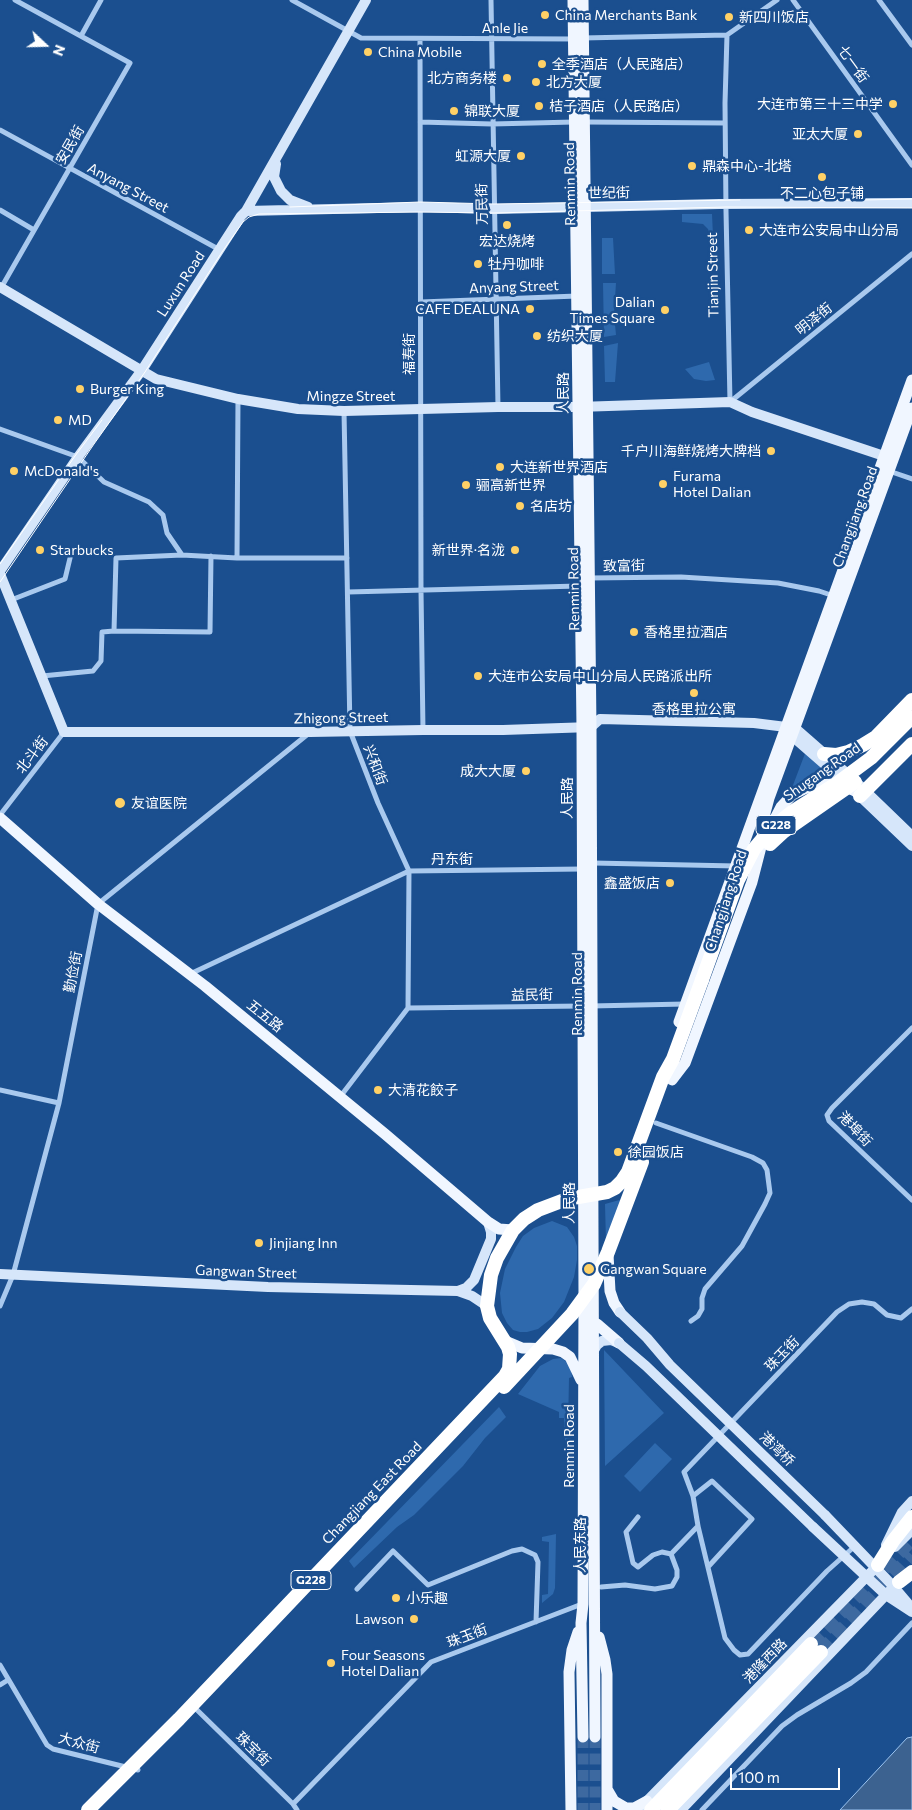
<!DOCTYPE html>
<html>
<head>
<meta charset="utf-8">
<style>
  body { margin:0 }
  #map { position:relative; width:912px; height:1810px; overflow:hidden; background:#1b4f8f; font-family:Commissioner,sans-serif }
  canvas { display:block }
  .north { position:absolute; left:20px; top:20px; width:50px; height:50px; -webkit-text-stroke:4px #1b4f8f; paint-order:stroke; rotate:111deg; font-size:14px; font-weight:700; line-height:20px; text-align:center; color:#fff }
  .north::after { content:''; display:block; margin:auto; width:18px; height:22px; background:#fff; clip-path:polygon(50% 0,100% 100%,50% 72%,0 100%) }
  .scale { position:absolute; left:730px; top:1768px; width:110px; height:22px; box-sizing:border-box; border:2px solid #fff; border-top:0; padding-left:6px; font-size:15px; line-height:18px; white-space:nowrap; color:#fff; -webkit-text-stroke:4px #1b4f8f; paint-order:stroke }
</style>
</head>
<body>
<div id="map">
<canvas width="912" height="1810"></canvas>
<div class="north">N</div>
<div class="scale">100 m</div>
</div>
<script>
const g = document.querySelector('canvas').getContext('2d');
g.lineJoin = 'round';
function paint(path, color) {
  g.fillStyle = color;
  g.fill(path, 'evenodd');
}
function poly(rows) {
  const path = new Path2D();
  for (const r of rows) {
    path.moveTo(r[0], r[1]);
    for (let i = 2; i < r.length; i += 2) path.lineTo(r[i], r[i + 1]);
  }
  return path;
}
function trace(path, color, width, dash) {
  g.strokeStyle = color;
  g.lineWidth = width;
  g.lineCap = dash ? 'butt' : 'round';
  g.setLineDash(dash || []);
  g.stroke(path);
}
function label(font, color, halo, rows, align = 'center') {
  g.font = font + ' Commissioner,"Noto Sans SC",sans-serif';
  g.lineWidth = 5;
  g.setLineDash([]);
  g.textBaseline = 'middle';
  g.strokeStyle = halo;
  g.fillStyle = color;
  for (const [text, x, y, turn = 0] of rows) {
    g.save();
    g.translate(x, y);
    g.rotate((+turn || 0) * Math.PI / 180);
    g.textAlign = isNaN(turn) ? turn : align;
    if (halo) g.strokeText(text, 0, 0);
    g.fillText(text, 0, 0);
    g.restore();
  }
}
paint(poly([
  [682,214,712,214,713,236,710,236,708,229,703,224,682,222],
  [602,238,613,238,615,274,602,274],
  [603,283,616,283,614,314,616,335,604,337],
  [618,343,615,382,605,382,604,346],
  [709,362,715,380,706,381,694,379,685,369],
  [806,751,827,772,828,776,806,782,790,793],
  [623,1199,606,1243,605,1204],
  [552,1221,567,1227,574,1237,577,1246,577,1260,574,1277,564,1302,552,1318,538,1329,527,1332,520,1332,513,1330,507,1323,502,1313,500,1293,505,1269,516,1247,523,1236,534,1228],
  [604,1350,664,1413,605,1466],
  [561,1358,567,1362,571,1369,572,1377,569,1378,568,1428,571,1436,572,1459,566,1462,564,1418,559,1418,559,1412,518,1394,540,1366,553,1359],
  [499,1407,506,1417,485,1438,463,1466,414,1515,397,1527,354,1568,349,1561],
  [655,1443,672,1459,640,1492,624,1476],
  [556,1534,555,1588,553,1594,542,1603,542,1595,548,1594,549,1542,542,1541,542,1537]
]), '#2e69ad');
const water = poly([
  [912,1737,912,1810,840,1810,907,1738,912,1737]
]);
paint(water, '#3c6290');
trace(water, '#9cc4f0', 1);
trace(poly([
  [583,1737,583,1810],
  [595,1737,595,1810]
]), '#3d69a0', 11, [11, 5.5]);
trace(poly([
  [811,1644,912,1539],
  [821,1652,912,1555]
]), '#3d69a0', 14, [14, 7]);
trace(poly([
  [292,0,361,38,574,39],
  [491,0,498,407],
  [793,0,912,165],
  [879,0,912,45],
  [81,36,101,0],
  [582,38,727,35],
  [420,39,421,591,423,730],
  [420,122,492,124,574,122],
  [585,122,725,123],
  [0,130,220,250],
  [0,210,34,230],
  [1,288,130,63,15,0],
  [421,302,577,296],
  [730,402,726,211,725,103,727,35,777,0],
  [730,402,912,254],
  [0,429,78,457,104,482,149,502,163,515,167,533,182,555],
  [889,471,912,479],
  [237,558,238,399],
  [589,578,681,577,778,583,819,591,834,596],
  [348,592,579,586],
  [11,600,65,579,71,554],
  [114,631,210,632,211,556],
  [42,676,93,671,101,661,102,632,114,631,116,558,182,555,237,558,347,558],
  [0,815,64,732],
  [593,863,736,866],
  [190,974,409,871,583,869],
  [591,1006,685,1004],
  [408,1008,583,1006],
  [912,1028,832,1108,827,1115,829,1121,912,1200],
  [0,1090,59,1103],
  [340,1097,408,1008,409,871,378,803,350,731,344,411],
  [656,1123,752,1157,763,1163,767,1170,770,1193,765,1204,742,1246,705,1289,702,1298,702,1309,698,1316,691,1321],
  [0,1306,13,1275,59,1103,98,904,308,734],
  [693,1496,712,1481,752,1519,708,1567],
  [638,1517,626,1532,633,1563,638,1567,653,1555,662,1552,671,1554],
  [855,1546,827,1571,748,1654,740,1655,734,1650,725,1638,698,1526,693,1496,684,1472,837,1312,849,1304,862,1302,874,1304,887,1315,901,1318,912,1309],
  [601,1587,625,1585,655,1589,672,1586,677,1577,677,1570,671,1554,698,1526],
  [357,1589,393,1551,428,1585,512,1551,522,1549,535,1555,538,1562,536,1622],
  [0,1665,47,1745,53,1749,138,1770],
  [0,1685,8,1680],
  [193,1706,293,1804,297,1810],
  [293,1804,431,1662,582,1604],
  [702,1810,782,1726,797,1715,851,1683,866,1672,912,1623]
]), '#a9c9ee', 5);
trace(poly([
  [276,164,274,177,281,191,290,200,308,207],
  [246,211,421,207,494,209,720,204,912,203],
  [0,287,156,379,238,399,298,409,344,411,498,407,578,407,730,402,752,412,890,458],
  [0,571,78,457,142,370,241,216,246,211,366,0],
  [0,574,64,732,310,732,423,730,503,730,591,727,600,719,754,723,786,727,795,728,851,777,912,836],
  [788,730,792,736,846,783,912,846],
  [0,1274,268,1287,458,1291,472,1296,487,1306],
  [458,1291,466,1288,474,1280,491,1239,491,1232,488,1222],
  [593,1352,597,1345,602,1341,611,1340,618,1343],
  [825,1515,894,1587,911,1607],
  [813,1527,886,1595,912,1612],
  [886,1545,902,1512,912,1501],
  [895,1547,912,1530],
  [642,1806,882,1561],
  [681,1810,903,1577]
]), '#d6e6fa', 10);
trace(poly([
  [573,0,582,728,584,1298,583,1604,581,1623,583,1737],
  [583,0,591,727,595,1737],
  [0,818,98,904,205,986,385,1134,488,1222,499,1229,513,1230],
  [769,830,781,807,792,795,804,789,818,785,833,784,845,787,855,791],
  [679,1022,912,380],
  [672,1080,685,1063,752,882,761,847,765,813,769,798,912,408],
  [608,1254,610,1291,614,1303,620,1312],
  [588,1318,597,1324,619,1343],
  [503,1340,522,1348,553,1349,563,1352,570,1357,581,1380],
  [599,1637,605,1660,607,1674,607,1810],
  [607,1789,614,1801,626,1808,634,1808,647,1801],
  [571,1810,569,1672,572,1650,578,1632]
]), '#f0f6ff', 11);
trace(poly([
  [824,754,836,755,848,752,863,745,876,737,912,700],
  [860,796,912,744],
  [504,1387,572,1314,594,1284,608,1252,642,1162],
  [878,1565,893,1541,912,1517],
  [899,1582,912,1572],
  [88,1810,179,1719,505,1376,509,1369,510,1354,508,1347,490,1318,487,1306,491,1275,497,1258,513,1230,524,1219,538,1210,567,1199,607,1192,615,1188,622,1181,628,1172,663,1077,673,1059,702,980],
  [651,1810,811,1644],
  [668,1810,821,1652]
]), '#fff', 14);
trace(poly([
  [812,201,912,199],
  [290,207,420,202,494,204,740,200],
  [0,564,75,456,102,420],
  [0,582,94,444,145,372,222,252,243,222,249,217,259,214,420,212,494,213,726,207,912,208]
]), '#fff', 1);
trace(poly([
  [620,1312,647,1338,670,1365,825,1515],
  [619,1343,646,1366,813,1527]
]), '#d6e6fa', 10);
trace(poly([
  [770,844,783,832,855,782],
  [702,980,738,880,754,849,765,836,778,823,792,812,836,784,871,758,912,717]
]), '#fff', 14);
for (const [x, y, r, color] of [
  [545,15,5,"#ffd166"],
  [729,17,5,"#ffd166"],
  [368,52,5,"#ffd166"],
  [542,64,5,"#ffd166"],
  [507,78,5,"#ffd166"],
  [536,82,5,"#ffd166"],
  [893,104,5,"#ffd166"],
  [539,106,5,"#ffd166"],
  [454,111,5,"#ffd166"],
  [858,134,5,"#ffd166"],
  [521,156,5,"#ffd166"],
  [692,166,5,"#ffd166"],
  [822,177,5,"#ffd166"],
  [507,225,5,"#ffd166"],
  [749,230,5,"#ffd166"],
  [478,264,5,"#ffd166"],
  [530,309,5,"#ffd166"],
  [665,310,5,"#ffd166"],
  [537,336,5,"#ffd166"],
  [80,389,5,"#ffd166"],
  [58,420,5,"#ffd166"],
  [771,451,5,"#ffd166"],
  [500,467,5,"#ffd166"],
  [14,471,5,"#ffd166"],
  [663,484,5,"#ffd166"],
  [466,485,5,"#ffd166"],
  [520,506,5,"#ffd166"],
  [40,550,5,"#ffd166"],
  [515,550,5,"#ffd166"],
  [634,632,5,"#ffd166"],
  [478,676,5,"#ffd166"],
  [694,693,5,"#ffd166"],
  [526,771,5,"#ffd166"],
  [120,803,6,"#ffd166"],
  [670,883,5,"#ffd166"],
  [378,1090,5,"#ffd166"],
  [618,1152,5,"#ffd166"],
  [259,1243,5,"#ffd166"],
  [589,1269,6,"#ffd166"],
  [396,1598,5,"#ffd166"],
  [414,1619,5,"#ffd166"],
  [331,1663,5,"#ffd166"]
]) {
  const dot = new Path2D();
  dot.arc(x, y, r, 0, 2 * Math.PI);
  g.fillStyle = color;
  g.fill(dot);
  trace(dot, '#1b4f8f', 2);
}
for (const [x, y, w] of [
  [776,825,40],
  [311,1580,40]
]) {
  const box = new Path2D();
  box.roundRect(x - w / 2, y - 9.5, w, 19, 4);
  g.fillStyle = '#1b4f8f';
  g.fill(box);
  trace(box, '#fff', 1);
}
label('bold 12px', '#fff', null, [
  ["G228",776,825],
  ["G228",311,1580]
]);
label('14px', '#fff', '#1b4f8f', [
  ["China Merchants Bank",555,15],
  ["新四川饭店",739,17],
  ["China Mobile",378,52],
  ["全季酒店（人民路店）",552,64],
  ["北方商务楼",497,78,"right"],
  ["北方大厦",546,82],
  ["大连市第三十三中学",883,104,"right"],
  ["桔子酒店（人民路店）",549,106],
  ["锦联大厦",464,111],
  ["亚太大厦",848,134,"right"],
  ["虹源大厦",511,156,"right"],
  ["鼎森中心-北塔",702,166],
  ["不二心包子铺",822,193,"center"],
  ["大连市公安局中山分局",759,230],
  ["宏达烧烤",507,241,"center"],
  ["牡丹咖啡",488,264],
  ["Dalian",655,302,"right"],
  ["Times Square",655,318,"right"],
  ["CAFE DEALUNA",520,309,"right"],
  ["纺织大厦",547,336],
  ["Burger King",90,389],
  ["MD",68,420],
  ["千户川海鲜烧烤大牌档",761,451,"right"],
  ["大连新世界酒店",510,467],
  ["McDonald's",24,471],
  ["Furama",673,476],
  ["Hotel Dalian",673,492],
  ["骊高新世界",476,485],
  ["名店坊",530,506],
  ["Starbucks",50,550],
  ["新世界·名泷",505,550,"right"],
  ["香格里拉酒店",644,632],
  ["大连市公安局中山分局人民路派出所",488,676],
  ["香格里拉公寓",694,709,"center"],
  ["成大大厦",516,771,"right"],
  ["友谊医院",131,803],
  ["鑫盛饭店",660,883,"right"],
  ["大清花餃子",388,1090],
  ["徐园饭店",628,1152],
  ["Jinjiang Inn",269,1243],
  ["Gangwan Square",600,1269],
  ["小乐趣",406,1598],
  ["Lawson",404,1619,"right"],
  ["Four Seasons",341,1655],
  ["Hotel Dalian",341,1671]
], 'left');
label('14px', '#fff', '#1b4f8f', [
  ["Anle Jie",505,28],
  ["七一街",853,64,54],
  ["安民街",70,145,-60],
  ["Renmin Road",570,184,-91],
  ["Anyang Street",128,188,28],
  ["世纪街",609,193,-1],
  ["万民街",482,204,-91],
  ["Tianjin Street",713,275,-91],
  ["Luxun Road",181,284,-57],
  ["Anyang Street",514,287,-2],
  ["明泽街",814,319,-39],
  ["福寿街",409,354,-90],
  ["人民路",563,393,-90],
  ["Mingze Street",351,396],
  ["Changjiang Road",855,517,-70],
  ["致富街",624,566,-1],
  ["Renmin Road",574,589,-91],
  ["Zhigong Street",341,718,-1],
  ["北斗街",32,755,-52],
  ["兴和街",375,765,69],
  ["Shugang Road",822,772,-35],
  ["人民路",567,798,-90],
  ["丹东街",452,859],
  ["Changjiang Road",726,901,-72],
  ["勤俭街",73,972,-79],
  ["Renmin Road",577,994,-90],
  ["益民街",532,995,-1],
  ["五五路",265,1016,39],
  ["港埠街",855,1129,46],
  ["人民路",569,1203,-90],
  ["Gangwan Street",246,1272,2],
  ["珠玉街",782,1354,-46],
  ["Renmin Road",569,1446,-90],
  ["港湾桥",777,1449,44],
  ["Changjiang East Road",372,1493,-46],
  ["人民东路",580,1545,-90],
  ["珠玉街",467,1636,-21],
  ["港隆西路",765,1661,-46],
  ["大众街",79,1743,15],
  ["珠宝街",253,1749,44]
]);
</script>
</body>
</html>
